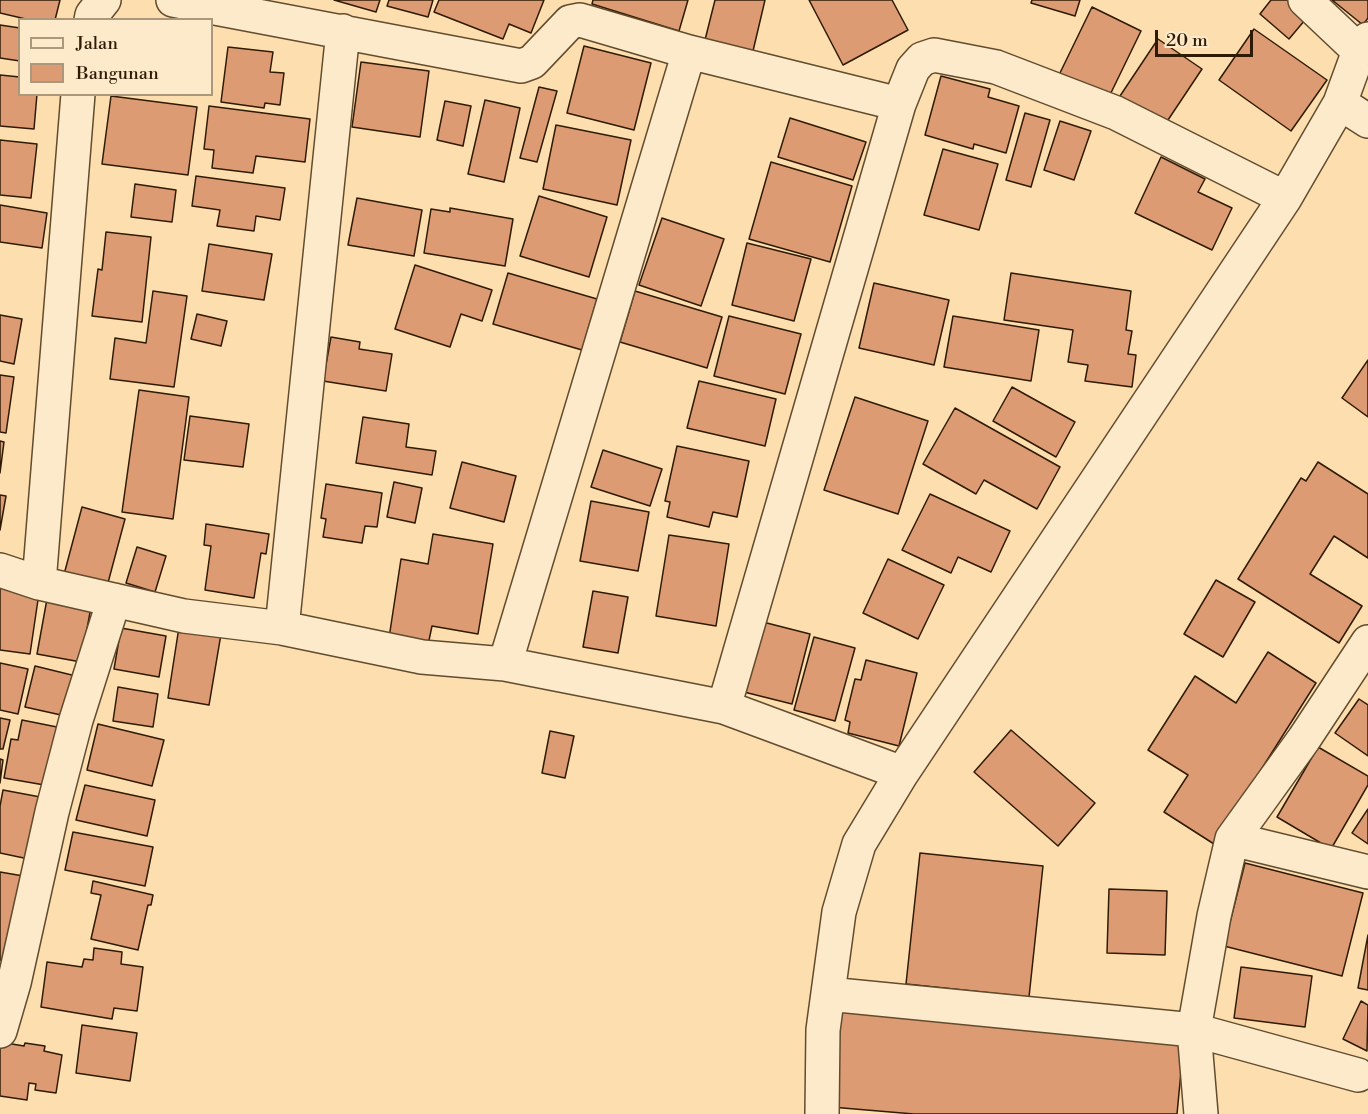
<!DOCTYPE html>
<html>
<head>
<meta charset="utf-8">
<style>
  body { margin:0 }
  #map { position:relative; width:1368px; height:1114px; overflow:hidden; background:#fcdeaf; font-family:"Libre Bodoni",serif }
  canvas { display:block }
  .legend { position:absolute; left:18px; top:18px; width:195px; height:78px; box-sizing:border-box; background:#fdeacb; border:2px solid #ab977b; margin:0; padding:8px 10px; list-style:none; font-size:18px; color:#2f1b04 }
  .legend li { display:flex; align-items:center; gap:12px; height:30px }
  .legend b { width:30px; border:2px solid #ab977b }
  .scale { position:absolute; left:1155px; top:30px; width:98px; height:27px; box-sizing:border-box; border:3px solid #2f1b04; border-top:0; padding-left:8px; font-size:18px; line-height:21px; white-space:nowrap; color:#2f1b04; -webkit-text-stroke:4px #fdeacb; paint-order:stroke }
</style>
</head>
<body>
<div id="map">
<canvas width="1368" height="1114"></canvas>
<ul class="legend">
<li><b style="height:8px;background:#fdeacb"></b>Jalan</li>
<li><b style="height:16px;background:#dd9b73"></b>Bangunan</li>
</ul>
<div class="scale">20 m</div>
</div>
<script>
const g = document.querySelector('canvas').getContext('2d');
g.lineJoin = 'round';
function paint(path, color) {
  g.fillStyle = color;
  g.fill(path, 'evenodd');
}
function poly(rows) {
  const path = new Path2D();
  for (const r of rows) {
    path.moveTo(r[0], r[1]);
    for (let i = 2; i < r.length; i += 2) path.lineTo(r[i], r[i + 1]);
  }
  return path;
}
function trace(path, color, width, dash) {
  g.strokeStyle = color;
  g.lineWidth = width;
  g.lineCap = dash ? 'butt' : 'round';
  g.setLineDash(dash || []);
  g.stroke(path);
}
const building = poly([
  [0,0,60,0,55,20,30,20,0,13,0,0],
  [334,0,380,0,376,12,334,0],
  [389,0,433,0,428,17,387,6,389,0],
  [439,0,544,0,531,33,509,24,503,39,434,12,439,0],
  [593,0,688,0,679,31,592,4,593,0],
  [715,0,765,0,753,51,705,40,715,0],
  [809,0,892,0,908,30,843,65,809,0],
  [1032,0,1080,0,1075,16,1031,3,1032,0],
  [1271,0,1294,0,1310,14,1289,39,1260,14,1271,0],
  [1332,0,1368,0,1368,18,1363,25,1332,0],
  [1092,7,1141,31,1107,101,1058,77,1092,7],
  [0,25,20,28,20,61,0,58,0,25],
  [1254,29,1327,80,1291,131,1219,80,1254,29],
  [1158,39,1202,69,1164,126,1120,96,1158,39],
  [584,46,651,63,634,130,567,113,584,46],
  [228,47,273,52,270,72,284,73,280,105,265,103,264,108,221,102,228,47],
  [361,62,429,71,420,137,352,127,361,62],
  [0,75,20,77,20,94,37,94,34,129,0,126,0,75],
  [941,76,990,89,988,97,1019,106,1006,153,974,144,973,149,925,135,941,76],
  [539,87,557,91,537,162,520,158,539,87],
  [111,96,197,107,188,175,102,164,111,96],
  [485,100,520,108,504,182,468,174,485,100],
  [445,101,471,106,463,146,437,140,445,101],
  [209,106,310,119,305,162,256,156,253,173,212,168,214,150,204,149,209,106],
  [1025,113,1050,120,1031,187,1006,180,1025,113],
  [790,118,866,142,853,180,778,157,790,118],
  [1060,121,1091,131,1074,180,1044,170,1060,121],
  [556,125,631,140,617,205,543,189,556,125],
  [0,140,37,144,31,198,0,195,0,140],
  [943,149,998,164,979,230,924,215,943,149],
  [1161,157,1205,179,1198,192,1232,208,1212,250,1135,213,1161,157],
  [771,162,852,186,830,262,749,239,771,162],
  [196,176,285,188,280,220,256,216,254,231,217,226,220,210,192,206,196,176],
  [135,184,176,190,172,222,131,217,135,184],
  [539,196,607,217,589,277,520,256,539,196],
  [357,198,422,210,414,256,348,245,357,198],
  [0,205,47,213,42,248,0,242,0,205],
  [450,208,513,219,505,266,424,253,431,209,450,212,450,208],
  [662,218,724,239,701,306,639,285,662,218],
  [106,232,151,237,142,322,92,316,98,269,102,270,106,232],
  [747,243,811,259,794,321,732,305,747,243],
  [209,244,272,254,264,300,202,291,209,244],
  [415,265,492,290,482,321,461,314,450,347,395,329,415,265],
  [508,273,597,299,582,350,493,324,508,273],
  [1011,273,1131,291,1126,330,1132,331,1128,354,1136,355,1132,387,1085,381,1088,365,1068,362,1073,330,1004,320,1011,273],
  [874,283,949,300,934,365,859,348,874,283],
  [153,291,187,296,174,387,110,379,115,338,146,343,153,291],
  [635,291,722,317,707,368,620,342,635,291],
  [197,314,227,321,221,346,191,339,197,314],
  [0,315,22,319,14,364,0,361,0,315],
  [729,316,801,334,785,394,714,376,729,316],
  [953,316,1039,330,1031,381,944,367,953,316],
  [331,337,360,342,359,349,392,354,386,391,323,381,331,337],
  [1368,360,1368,417,1342,398,1368,360],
  [0,375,14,377,6,433,0,432,0,375],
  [699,381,776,399,765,446,687,428,699,381],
  [1012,387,1075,422,1056,457,993,421,1012,387],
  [139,390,189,397,173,519,122,512,139,390],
  [855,397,928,421,898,514,824,490,855,397],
  [955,408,1060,467,1037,509,984,480,976,494,923,464,955,408],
  [190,416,249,424,243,467,184,460,190,416],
  [363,417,409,424,406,447,436,451,432,475,356,463,363,417],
  [0,441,4,442,0,473,0,441],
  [677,446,749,461,737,517,713,512,709,527,667,517,670,502,665,501,677,446],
  [603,450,662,469,650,506,591,487,603,450],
  [462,462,516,476,504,522,450,508,462,462],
  [1318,462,1368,494,1368,558,1334,536,1310,574,1362,606,1339,643,1238,579,1301,478,1306,481,1318,462],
  [394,482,422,488,415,523,387,517,394,482],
  [326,484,382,493,377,527,365,526,362,543,323,537,326,519,321,518,326,484],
  [930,494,1010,531,991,572,958,557,951,573,902,550,930,494],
  [0,495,6,496,0,530,0,495],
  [591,501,649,512,638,571,580,561,591,501],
  [82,507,125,519,105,594,62,582,82,507],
  [206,524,269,534,266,554,261,553,254,598,205,590,211,546,204,545,206,524],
  [433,534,493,544,478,634,432,626,428,645,389,638,401,559,428,564,433,534],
  [669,535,729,544,716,626,656,616,669,535],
  [137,547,166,556,155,592,126,583,137,547],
  [888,559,944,585,918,639,863,613,888,559],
  [1216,580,1255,602,1223,657,1184,634,1216,580],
  [0,587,39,593,30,654,0,650,0,587],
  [593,591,628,597,618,653,583,647,593,591],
  [47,599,91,607,81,662,37,654,47,599],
  [755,620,810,634,792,704,736,690,755,620],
  [179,627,221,634,209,705,168,698,179,627],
  [121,628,166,636,159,677,114,669,121,628],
  [814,637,855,648,835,721,794,710,814,637],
  [1268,652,1316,683,1214,844,1164,812,1188,775,1148,750,1195,676,1236,703,1268,652],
  [866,660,917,673,899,746,848,733,850,722,845,720,855,679,861,680,866,660],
  [0,663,28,669,18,714,0,710,0,663],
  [35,666,80,677,70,717,25,707,35,666],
  [118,687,158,694,153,727,113,721,118,687],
  [1359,699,1368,705,1368,756,1335,733,1359,699],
  [0,718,10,720,3,749,0,749,0,718],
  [22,720,67,729,56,787,4,778,11,739,18,740,22,720],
  [98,724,164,740,152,786,87,770,98,724],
  [1011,730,1095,803,1058,846,974,772,1011,730],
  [550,731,574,736,565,778,542,773,550,731],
  [1318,747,1368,776,1368,785,1331,849,1277,817,1318,747],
  [0,759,3,760,0,783,0,759],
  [85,785,155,800,147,836,76,820,85,785],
  [3,790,51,799,38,861,0,853,0,806,3,790],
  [1368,809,1368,844,1352,833,1368,809],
  [73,832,153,847,145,886,65,870,73,832],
  [920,853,1043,866,1029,997,906,984,920,853],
  [1245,863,1363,893,1342,976,1224,946,1245,863],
  [0,872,35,878,15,963,0,960,0,872],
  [93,881,153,895,151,905,148,905,138,950,91,939,101,895,91,893,93,881],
  [1109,889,1167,891,1165,955,1107,953,1109,889],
  [1368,935,1368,990,1358,988,1368,935],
  [94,948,122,952,121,964,143,967,137,1011,114,1008,112,1019,41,1007,47,962,82,967,84,959,93,960,94,948],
  [1241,967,1312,976,1305,1027,1234,1018,1241,967],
  [1361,1001,1368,1005,1367,1051,1343,1039,1361,1001],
  [840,1011,1184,1040,1177,1114,914,1114,831,1107,840,1011],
  [82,1025,137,1033,130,1081,76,1073,82,1025],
  [0,1042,24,1046,25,1043,45,1046,44,1051,62,1055,56,1093,35,1090,36,1084,29,1083,27,1100,0,1096,0,1042]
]);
paint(building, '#dd9b73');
trace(building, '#2f1b04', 1.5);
const minor = poly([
  [173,0,521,66,532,62,570,22,580,20,689,52,899,104,913,69,922,59,934,55,996,67,1116,113,1285,198],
  [1305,0,1359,51],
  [91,20,92,15,104,0],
  [1340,103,1368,121],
  [0,570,39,583,184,616,282,628,422,657,505,664,724,707,902,773],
  [39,583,78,94],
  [282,628,343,31],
  [505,664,689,52],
  [724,707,899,104],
  [1232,839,1368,872],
  [828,994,1194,1030,1358,1075],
  [0,1031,14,983,52,812,76,720,114,600],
  [822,1114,823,1030,839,912,859,844,902,773,1285,198,1340,103,1359,51,1368,39],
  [1201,1114,1194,1030,1214,916,1232,839,1304,739,1368,642]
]);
trace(minor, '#624c2f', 36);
trace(minor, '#fdeacb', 33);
</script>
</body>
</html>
